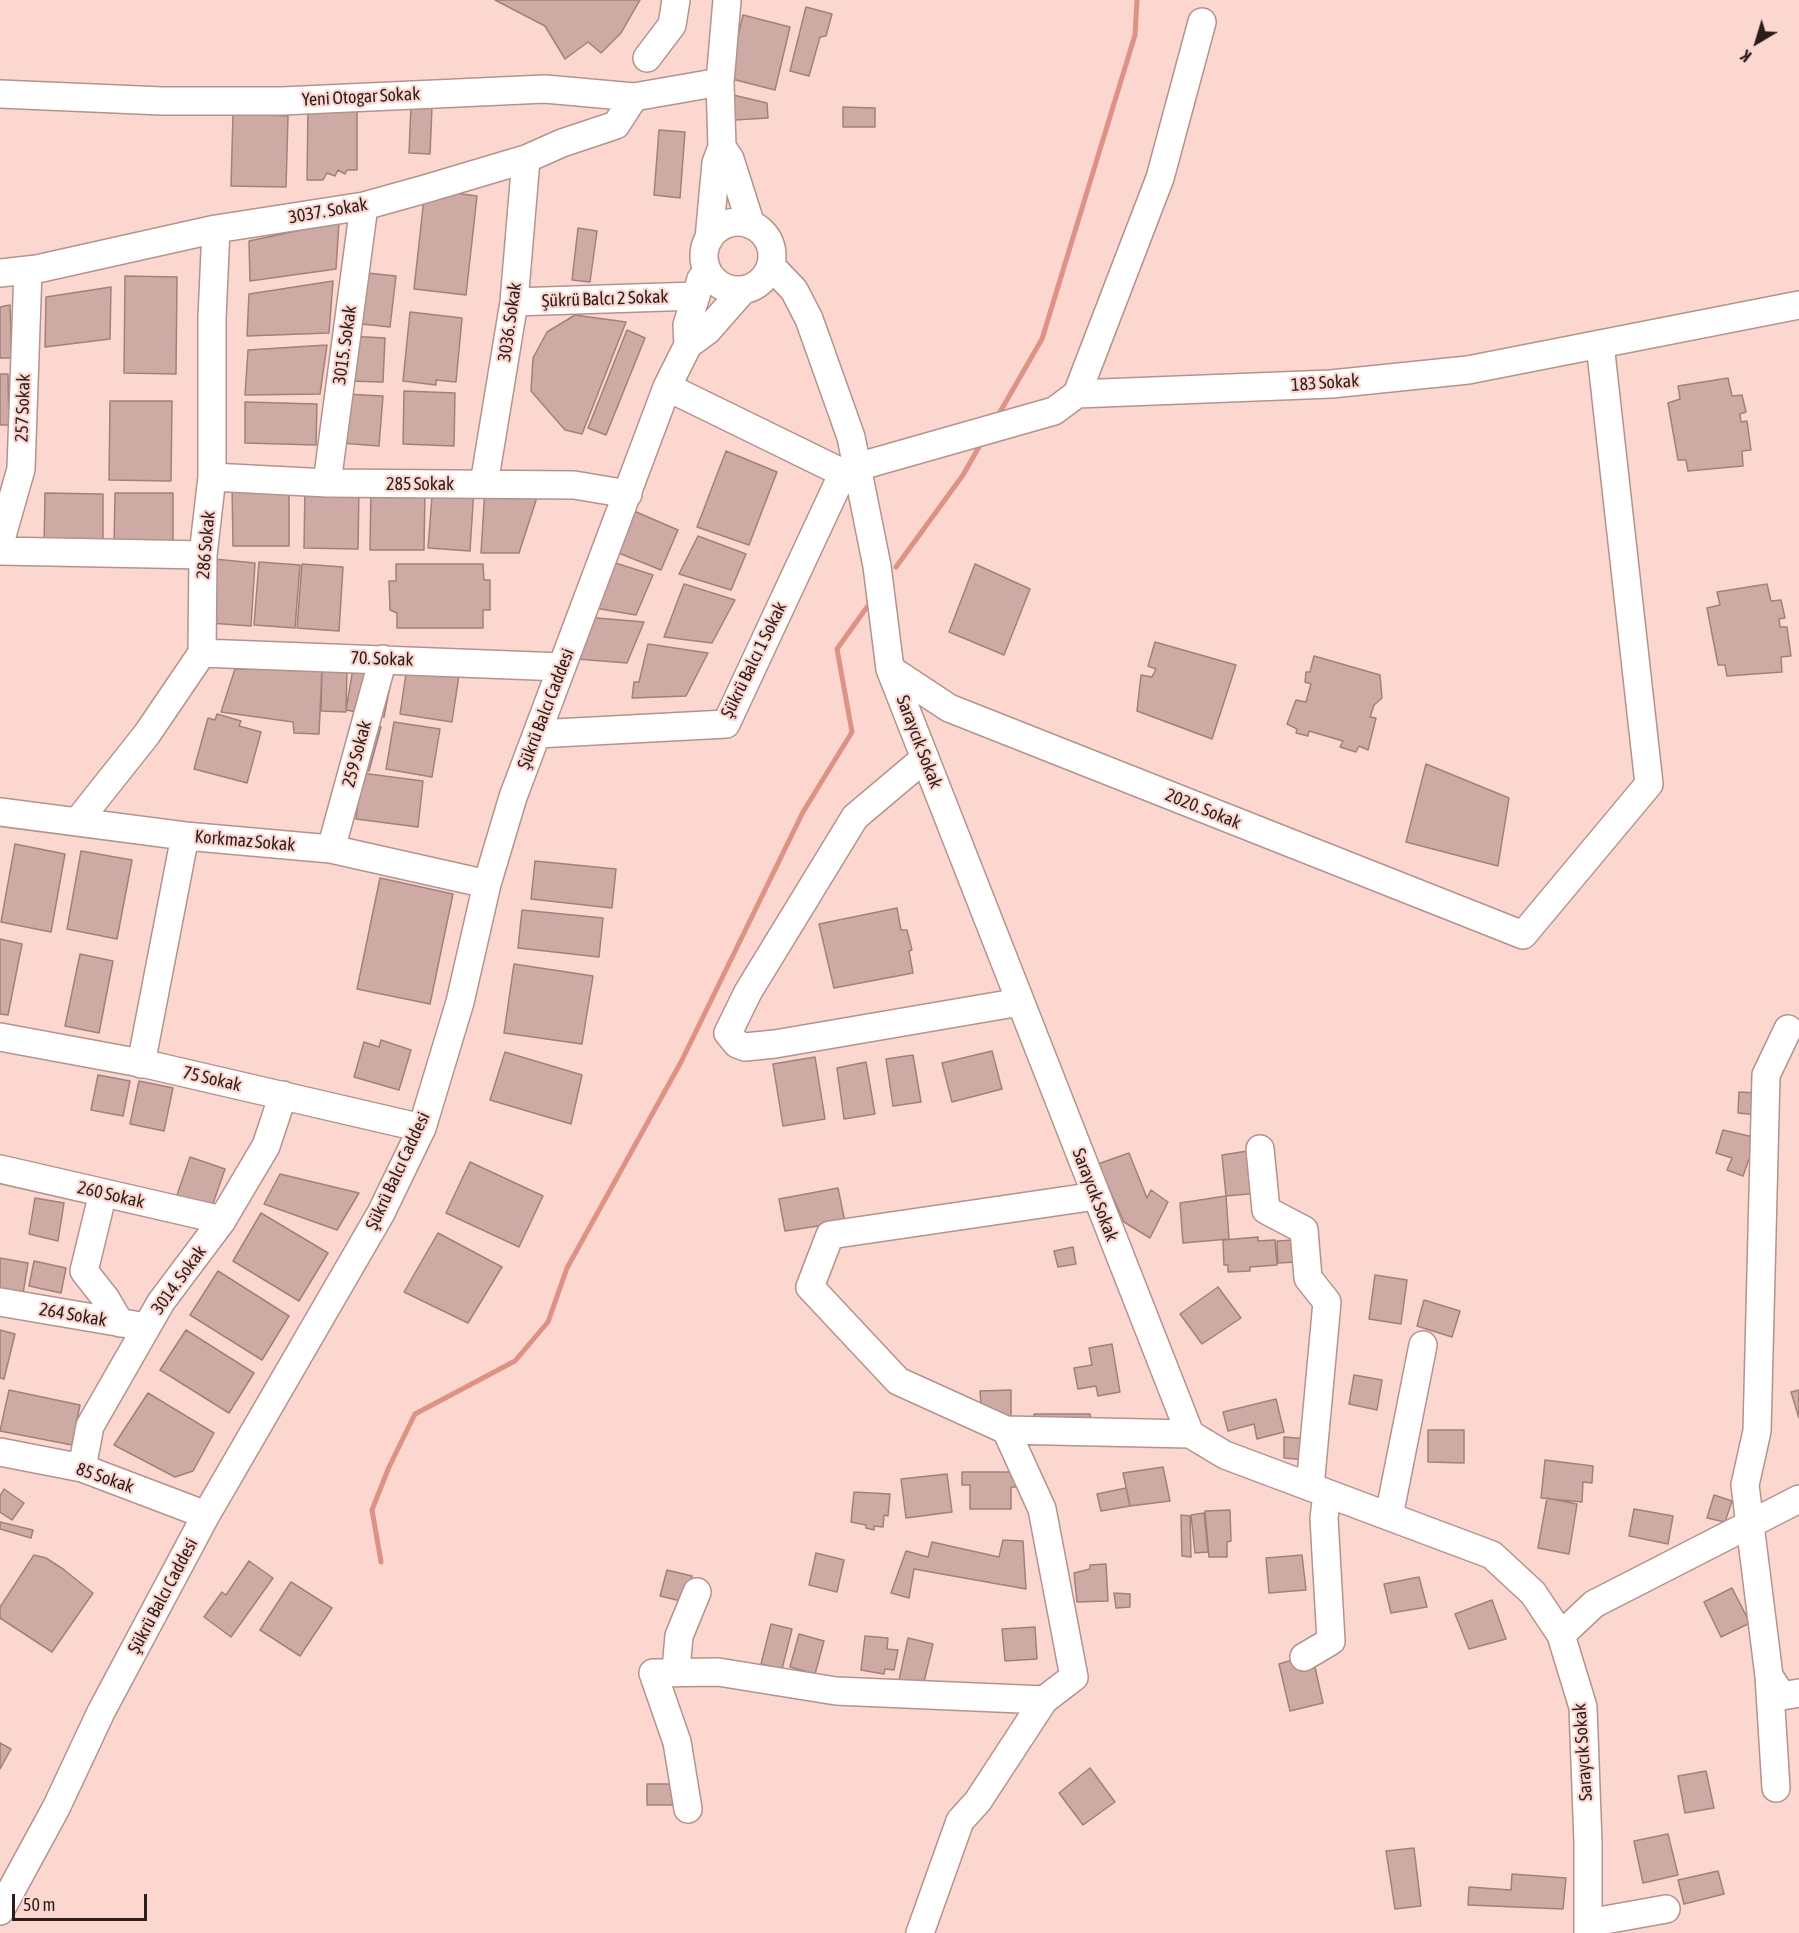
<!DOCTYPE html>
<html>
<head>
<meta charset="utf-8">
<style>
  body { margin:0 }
  #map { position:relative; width:1799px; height:1933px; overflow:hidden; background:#fbd7d0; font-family:"Asap Condensed",sans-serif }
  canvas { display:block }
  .north { position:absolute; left:1727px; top:12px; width:60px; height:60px; -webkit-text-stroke:4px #fbd7d0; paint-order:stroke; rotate:218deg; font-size:16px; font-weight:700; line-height:24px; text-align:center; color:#2a1d1b }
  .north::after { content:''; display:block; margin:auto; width:21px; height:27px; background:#2a1d1b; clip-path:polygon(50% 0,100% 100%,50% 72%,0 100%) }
  .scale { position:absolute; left:12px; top:1894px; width:135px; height:27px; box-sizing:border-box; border:3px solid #2a1d1b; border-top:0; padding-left:8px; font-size:18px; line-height:21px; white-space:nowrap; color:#2a1d1b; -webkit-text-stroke:4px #fbd7d0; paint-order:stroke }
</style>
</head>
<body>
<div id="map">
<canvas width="1799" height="1933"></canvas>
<div class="north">K</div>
<div class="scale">50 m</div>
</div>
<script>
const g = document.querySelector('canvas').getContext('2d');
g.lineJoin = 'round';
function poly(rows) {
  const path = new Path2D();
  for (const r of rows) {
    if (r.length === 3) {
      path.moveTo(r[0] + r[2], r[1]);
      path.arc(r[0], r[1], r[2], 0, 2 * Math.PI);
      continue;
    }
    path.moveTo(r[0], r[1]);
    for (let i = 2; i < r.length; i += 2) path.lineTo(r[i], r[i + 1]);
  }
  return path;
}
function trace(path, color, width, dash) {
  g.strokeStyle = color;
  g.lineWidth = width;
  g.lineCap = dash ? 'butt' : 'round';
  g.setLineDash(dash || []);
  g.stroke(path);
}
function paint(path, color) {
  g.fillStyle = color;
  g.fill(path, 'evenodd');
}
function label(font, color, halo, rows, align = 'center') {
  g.font = font + ' "Asap Condensed",sans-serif';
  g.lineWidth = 4.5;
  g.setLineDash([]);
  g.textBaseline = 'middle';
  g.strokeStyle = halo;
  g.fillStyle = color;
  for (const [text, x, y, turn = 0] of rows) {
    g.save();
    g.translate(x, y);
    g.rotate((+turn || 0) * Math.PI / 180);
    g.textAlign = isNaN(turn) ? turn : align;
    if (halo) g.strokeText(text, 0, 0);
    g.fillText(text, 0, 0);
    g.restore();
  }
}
trace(poly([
  [996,419,1042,339,1135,35,1137,0],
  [896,567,963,475,983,440],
  [381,1562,372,1510,389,1467,415,1414,515,1361,548,1322,567,1268,681,1062,803,812,852,732,837,649,867,607]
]), '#de9285', 5);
const building = poly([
  [495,0,640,0,621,33,601,53,588,42,565,59,545,26,495,0],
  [806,7,832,14,826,36,820,37,809,76,790,71,806,7],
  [743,15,790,27,775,90,728,78,743,15],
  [729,94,767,103,768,118,734,120,729,94],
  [411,106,432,107,430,154,409,153,411,106],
  [308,107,357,108,357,170,347,170,345,174,338,170,335,176,327,173,323,180,307,180,308,107],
  [843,107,875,108,875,127,843,127,843,107],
  [233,114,288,116,286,187,231,186,233,114],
  [659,130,685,132,680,198,654,195,659,130],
  [425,189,477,196,466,295,414,289,425,189],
  [339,222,336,269,250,281,249,241,339,222],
  [578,228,597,231,590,282,572,280,578,228],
  [358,272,396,276,390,327,352,323,358,272],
  [125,276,177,277,176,374,124,373,125,276],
  [333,281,329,333,247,336,249,294,333,281],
  [111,287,110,339,45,347,46,297,111,287],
  [10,305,12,358,0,358,0,307,10,305],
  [410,312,462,318,456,382,436,380,436,385,403,381,410,312],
  [575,315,626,322,582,434,565,430,531,391,533,358,547,332,575,315],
  [627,330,645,338,606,435,588,428,627,330],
  [348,336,385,338,383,382,347,381,348,336],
  [327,345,320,394,245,395,248,350,327,345],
  [0,374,8,374,9,425,0,425,0,374],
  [1728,378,1732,396,1742,395,1746,412,1740,414,1741,422,1747,421,1751,450,1742,451,1743,466,1688,471,1686,460,1678,460,1668,403,1680,399,1678,386,1728,378],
  [404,391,455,393,454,446,403,444,404,391],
  [345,394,383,396,379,446,341,443,345,394],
  [110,401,172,401,171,481,109,480,110,401],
  [245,402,317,404,316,445,245,443,245,402],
  [726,451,777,472,749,545,697,527,726,451],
  [433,484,474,488,470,551,428,548,433,484],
  [232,485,289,485,289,546,233,546,232,485],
  [305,486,359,487,358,549,304,548,305,486],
  [371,487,425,488,424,550,370,550,371,487],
  [485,488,540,488,519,553,481,553,485,488],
  [45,493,103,494,103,548,44,547,45,493],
  [115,493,173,493,173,548,114,547,115,493],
  [627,508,678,530,661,570,611,550,627,508],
  [698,536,746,554,731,590,679,574,698,536],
  [214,559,255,563,251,626,209,623,214,559],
  [606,560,653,575,636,615,589,607,606,560],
  [259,562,300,565,295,628,254,625,259,562],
  [302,564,343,567,339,631,297,628,302,564],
  [396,564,483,564,484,580,490,580,490,610,483,610,483,628,397,628,397,613,390,610,389,581,396,581,396,564],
  [975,564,1030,589,1004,655,949,632,975,564],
  [684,584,735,600,712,643,664,637,684,584],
  [1767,584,1771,601,1781,600,1785,618,1779,619,1780,627,1787,627,1791,656,1781,657,1782,672,1727,676,1725,665,1718,665,1707,608,1720,605,1717,592,1767,584],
  [585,617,644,622,627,663,577,659,585,617],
  [1155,642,1236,665,1212,739,1137,711,1141,675,1152,677,1156,669,1148,666,1155,642],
  [648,644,708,653,686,696,632,698,634,682,639,682,648,644],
  [1314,656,1380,675,1382,698,1374,705,1370,717,1376,718,1368,750,1359,746,1356,752,1340,747,1343,741,1309,731,1308,736,1296,733,1297,729,1287,724,1296,700,1306,702,1311,684,1305,682,1306,672,1310,672,1314,656],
  [407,667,459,675,452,722,400,714,407,667],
  [353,668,392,675,384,717,346,710,353,668],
  [235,669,322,669,319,734,294,733,293,722,221,712,235,669],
  [322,669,347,670,346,712,321,711,322,669],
  [217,714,241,721,239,726,261,732,247,783,194,769,208,718,215,720,217,714],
  [394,722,440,729,432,777,386,769,394,722],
  [365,723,381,727,369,771,354,767,365,723],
  [1426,764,1509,798,1498,866,1406,842,1426,764],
  [361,773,423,781,418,827,356,819,361,773],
  [15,844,65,854,51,932,1,922,15,844],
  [81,851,132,860,117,939,67,929,81,851],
  [535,861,616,869,612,908,531,899,535,861],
  [380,878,453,894,430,1004,357,989,380,878],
  [897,908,901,930,907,930,912,950,909,951,913,973,834,988,819,924,897,908],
  [522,910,603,918,599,957,518,948,522,910],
  [0,939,22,944,8,1015,0,1014,0,939],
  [80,954,113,961,99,1033,65,1026,80,954],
  [514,964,593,976,582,1044,504,1033,514,964],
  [381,1040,411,1050,399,1090,354,1077,364,1042,379,1047,381,1040],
  [992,1051,1002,1089,952,1102,942,1063,992,1051],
  [505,1052,582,1075,571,1124,490,1100,505,1052],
  [913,1055,921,1102,893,1106,886,1059,913,1055],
  [815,1057,825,1119,783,1126,773,1064,815,1057],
  [866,1062,875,1114,844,1119,837,1068,866,1062],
  [98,1075,130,1081,123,1116,91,1110,98,1075],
  [139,1081,173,1088,164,1131,130,1124,139,1081],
  [1739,1092,1760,1093,1759,1115,1738,1113,1739,1092],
  [1723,1130,1762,1139,1754,1161,1749,1159,1743,1176,1727,1170,1732,1158,1716,1153,1723,1130],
  [1254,1150,1259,1193,1226,1196,1222,1155,1254,1150],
  [1129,1153,1147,1198,1151,1190,1168,1202,1150,1238,1124,1222,1098,1164,1129,1153],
  [190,1157,225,1169,209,1215,174,1204,190,1157],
  [470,1162,543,1196,519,1247,446,1213,470,1162],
  [280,1174,359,1193,337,1230,264,1204,280,1174],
  [838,1188,845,1222,785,1231,779,1199,838,1188],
  [1226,1196,1229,1239,1183,1243,1180,1203,1226,1196],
  [35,1198,64,1203,58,1241,29,1234,35,1198],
  [261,1213,328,1253,299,1301,233,1261,261,1213],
  [438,1233,502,1267,468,1323,404,1292,438,1233],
  [1258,1237,1258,1241,1275,1240,1277,1265,1250,1267,1250,1271,1228,1272,1228,1265,1224,1265,1223,1240,1258,1237],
  [1294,1240,1296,1262,1278,1263,1277,1241,1294,1240],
  [1073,1247,1076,1264,1058,1267,1054,1251,1073,1247],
  [0,1258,28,1263,22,1300,0,1297,0,1258],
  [34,1261,66,1268,61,1293,29,1286,34,1261],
  [218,1271,289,1316,262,1360,190,1315,218,1271],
  [1375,1275,1407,1280,1401,1324,1369,1319,1375,1275],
  [1218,1287,1241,1318,1202,1344,1180,1314,1218,1287],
  [1424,1300,1460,1311,1452,1337,1417,1326,1424,1300],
  [0,1330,15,1334,4,1379,0,1378,0,1330],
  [186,1330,254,1373,229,1413,160,1370,186,1330],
  [1112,1344,1120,1392,1098,1396,1096,1386,1078,1389,1074,1368,1092,1365,1089,1348,1112,1344],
  [1354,1375,1382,1380,1377,1410,1349,1404,1354,1375],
  [9,1390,80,1405,72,1445,0,1431,9,1390],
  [1011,1390,1011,1417,982,1417,980,1391,1011,1390],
  [1799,1390,1799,1418,1791,1392,1799,1390],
  [148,1393,214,1433,193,1471,175,1477,114,1445,148,1393],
  [1276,1399,1284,1432,1257,1439,1254,1424,1228,1431,1223,1412,1276,1399],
  [1034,1414,1090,1414,1091,1425,1034,1425,1034,1414],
  [1428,1430,1464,1430,1464,1463,1428,1462,1428,1430],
  [1284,1437,1309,1439,1308,1460,1284,1458,1284,1437],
  [1545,1460,1593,1466,1592,1483,1583,1482,1582,1502,1541,1498,1545,1460],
  [1163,1467,1170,1501,1130,1506,1123,1473,1163,1467],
  [962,1472,1021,1472,1021,1487,1011,1487,1011,1509,970,1509,970,1485,962,1485,962,1472],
  [947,1474,952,1512,906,1518,901,1479,947,1474],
  [1126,1488,1130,1506,1101,1511,1097,1494,1126,1488],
  [4,1489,24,1503,12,1520,0,1512,0,1496,4,1489],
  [854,1492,890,1494,888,1516,884,1515,883,1527,874,1526,874,1530,866,1528,866,1525,851,1522,854,1492],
  [1714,1495,1732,1501,1725,1522,1707,1518,1714,1495],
  [1547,1498,1577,1504,1569,1554,1538,1548,1547,1498],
  [1634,1509,1673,1516,1668,1544,1629,1536,1634,1509],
  [1230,1510,1231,1541,1227,1542,1227,1557,1209,1557,1205,1511,1230,1510],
  [1204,1513,1208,1552,1195,1553,1191,1515,1204,1513],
  [1181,1515,1190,1516,1191,1557,1182,1556,1181,1515],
  [0,1522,33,1530,31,1538,0,1529,0,1522],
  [1003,1540,1023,1541,1026,1589,914,1569,909,1598,891,1593,906,1551,928,1557,932,1542,999,1557,1003,1540],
  [816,1553,844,1560,837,1592,809,1585,816,1553],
  [34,1555,46,1558,63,1569,93,1593,52,1652,0,1618,0,1607,34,1555],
  [1302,1555,1306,1590,1269,1593,1266,1558,1302,1555],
  [249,1561,273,1578,231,1637,204,1617,222,1592,226,1595,249,1561],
  [1106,1564,1108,1601,1077,1602,1074,1573,1090,1569,1090,1565,1106,1564],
  [667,1570,692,1576,685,1602,660,1596,667,1570],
  [1419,1577,1427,1607,1391,1613,1384,1584,1419,1577],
  [291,1582,332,1608,300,1656,260,1630,291,1582],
  [1732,1588,1750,1623,1721,1637,1704,1602,1732,1588],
  [1114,1593,1130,1594,1130,1607,1116,1608,1114,1593],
  [1492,1600,1506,1639,1469,1649,1455,1614,1492,1600],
  [771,1624,792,1629,782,1669,761,1664,771,1624],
  [1035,1627,1037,1659,1005,1661,1002,1629,1035,1627],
  [799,1634,824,1641,815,1674,790,1667,799,1634],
  [865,1636,888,1638,887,1649,898,1650,894,1670,885,1669,884,1674,861,1670,865,1636],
  [908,1638,933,1644,923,1686,899,1680,908,1638],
  [1312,1654,1323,1703,1290,1711,1279,1664,1312,1654],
  [0,1743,11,1749,0,1769,0,1743],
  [1090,1768,1115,1802,1083,1825,1059,1793,1090,1768],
  [1706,1771,1714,1808,1685,1813,1678,1776,1706,1771],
  [647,1784,674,1784,674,1805,647,1805,647,1784],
  [1668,1834,1678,1875,1643,1883,1634,1841,1668,1834],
  [1414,1848,1421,1906,1395,1909,1386,1851,1414,1848],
  [1718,1871,1724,1894,1684,1904,1678,1880,1718,1871],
  [1512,1874,1566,1878,1563,1909,1468,1905,1469,1887,1511,1890,1512,1874]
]);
paint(building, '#cdaaa4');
trace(building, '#a2817b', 1.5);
const minor = poly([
  [647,58,672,25,676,0],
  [0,94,162,101,282,101,545,89,634,97,720,82],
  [722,147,730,159,751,225],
  [738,256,34],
  [709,239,716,163,722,147,720,82,727,0],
  [771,266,794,290,809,319,851,437,877,566,890,669,1190,1434,1225,1455,1492,1555,1533,1593,1561,1635,1583,1707,1588,1843,1588,1933],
  [0,273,37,269,216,229,364,206,425,189,526,159,562,143,616,125,634,97],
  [514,302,696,296],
  [688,345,687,325,701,279],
  [667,387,843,473],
  [1077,394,1160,178,1202,22],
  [212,477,327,483,574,485,628,494],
  [327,483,364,206],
  [484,484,514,302,526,159],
  [0,543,21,469,28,270],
  [0,551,203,555],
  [202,653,562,667],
  [890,669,949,708,1523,935,1649,784,1600,344],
  [537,734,726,724,843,473,857,467,1054,411,1077,394,1331,384,1468,370,1799,305],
  [925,758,855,817,748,992,728,1033,737,1044,745,1047,775,1044,1020,1002],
  [0,812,185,836,331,849,487,884],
  [78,821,147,734,202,653,203,555,212,477,212,318,216,229],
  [331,849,383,659],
  [1788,1029,1766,1075,1757,1431,1745,1485,1769,1676,1782,1696,1799,1693],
  [0,1037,146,1064,422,1128],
  [141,1064,185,836],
  [1260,1149,1266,1210,1304,1230,1308,1278,1327,1302,1310,1487],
  [0,1169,222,1220],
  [103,1193,84,1271,106,1299,120,1323],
  [0,1302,146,1327],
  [1006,1430,898,1381,810,1287,830,1235,1096,1196],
  [0,1452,82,1468,206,1515],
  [82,1468,90,1426,161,1302,221,1222,266,1146,283,1095],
  [1389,1516,1423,1345],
  [1561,1635,1594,1604,1799,1499],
  [1304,1657,1331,1641,1324,1518,1327,1494],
  [676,1670,679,1636,697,1592],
  [1769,1676,1776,1788],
  [688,1809,677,1742,653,1673,718,1672,836,1691,1044,1700],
  [0,1911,56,1808,101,1712,206,1515,381,1213,422,1128,460,1002,487,884,513,797,667,387,688,345,707,331,743,290],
  [1588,1923,1666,1909],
  [920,1933,960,1821,978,1801,1044,1700,1074,1677,1042,1509,1006,1430,1190,1434]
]);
trace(minor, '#b4938d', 30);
trace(minor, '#fff', 27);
label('18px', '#2a1d1b', '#fbd7d0', [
  ["Yeni Otogar Sokak",361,97,-3],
  ["3037. Sokak",328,211,-10],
  ["Şükrü Balcı 2 Sokak",605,299,-2],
  ["3036. Sokak",510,322,-82],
  ["3015. Sokak",345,345,-82],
  ["183 Sokak",1325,383,-4],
  ["257 Sokak",23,408,-88],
  ["285 Sokak",420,484],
  ["286 Sokak",206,545,-85],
  ["70. Sokak",382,659,2],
  ["Şükrü Balcı 1 Sokak",754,660,-64],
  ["Şükrü Balcı Caddesi",546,709,-69],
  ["Saraycık Sokak",919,742,69],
  ["259 Sokak",357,754,-75],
  ["2020. Sokak",1203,809,22],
  ["Korkmaz Sokak",245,841,5],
  ["75 Sokak",212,1079,13],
  ["Şükrü Balcı Caddesi",398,1171,-65],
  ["260 Sokak",111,1195,13],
  ["Saraycık Sokak",1095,1195,69],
  ["3014. Sokak",179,1280,-54],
  ["264 Sokak",73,1315,10],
  ["85 Sokak",105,1478,19],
  ["Şükrü Balcı Caddesi",163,1596,-62],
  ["Saraycık Sokak",1583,1752,-94]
]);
</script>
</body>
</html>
